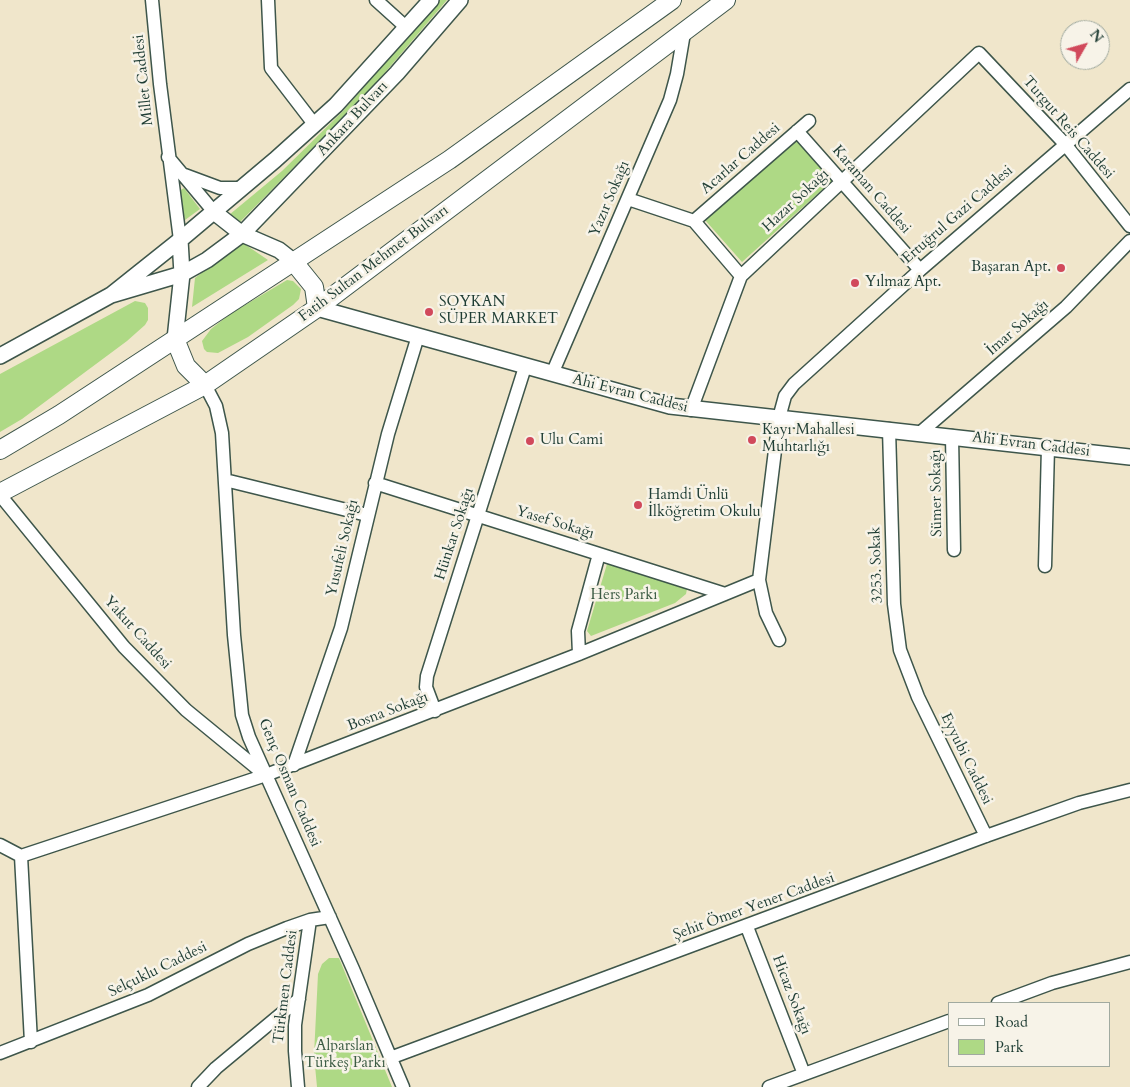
<!DOCTYPE html>
<html>
<head>
<meta charset="utf-8">
<style>
  body { margin:0 }
  #map { position:relative; width:1130px; height:1087px; overflow:hidden; background:#f0e6cb; font-family:Cardo,serif }
  canvas { display:block }
  .legend { position:absolute; left:948px; top:1002px; width:162px; height:65px; box-sizing:border-box; background:#f7f3e8; border:1px solid #a1aaa0; margin:0; padding:6px 9px; list-style:none; font-size:15px; color:#1f3d34 }
  .legend li { display:flex; align-items:center; gap:10px; height:25px }
  .legend b { width:25px; border:1px solid #a1aaa0 }
  .north { position:absolute; left:1060px; top:20px; width:50px; height:50px; box-sizing:border-box; background:#f7f3e8; border:1px solid #a1aaa0; border-radius:50%; rotate:52deg; font-size:14px; font-weight:700; line-height:20px; text-align:center; color:#1f3d34 }
  .north::after { content:''; display:block; margin:auto; width:18px; height:22px; background:#d1495b; clip-path:polygon(50% 0,100% 100%,50% 72%,0 100%) }
</style>
</head>
<body>
<div id="map">
<canvas width="1130" height="1087"></canvas>
<ul class="legend">
<li><b style="height:6px;background:#fff"></b>Road</li>
<li><b style="height:14px;background:#aed985"></b>Park</li>
</ul>
<div class="north">N</div>
</div>
<script>
const g = document.querySelector('canvas').getContext('2d');
g.lineJoin = 'round';
function paint(path, color) {
  g.fillStyle = color;
  g.fill(path, 'evenodd');
}
function poly(rows) {
  const path = new Path2D();
  for (const r of rows) {
    path.moveTo(r[0], r[1]);
    for (let i = 2; i < r.length; i += 2) path.lineTo(r[i], r[i + 1]);
  }
  return path;
}
function trace(path, color, width, dash) {
  g.strokeStyle = color;
  g.lineWidth = width;
  g.lineCap = dash ? 'butt' : 'round';
  g.setLineDash(dash || []);
  g.stroke(path);
}
function label(font, color, halo, rows, align = 'center') {
  g.font = font + ' Cardo,serif';
  g.lineWidth = 5;
  g.setLineDash([]);
  g.textBaseline = 'middle';
  g.strokeStyle = halo;
  g.fillStyle = color;
  for (const [text, x, y, turn = 0] of rows) {
    g.save();
    g.translate(x, y);
    g.rotate((+turn || 0) * Math.PI / 180);
    g.textAlign = isNaN(turn) ? turn : align;
    if (halo) g.strokeText(text, 0, 0);
    g.fillText(text, 0, 0);
    g.restore();
  }
}
paint(poly([
  [440,0,447,0,370,90,238,224,229,215,282,171,342,112],
  [798,140,833,180,742,262,705,220],
  [184,188,200,209,185,220,179,191],
  [240,243,243,243,268,260,192,307,195,278],
  [287,280,293,281,301,289,299,299,293,305,248,337,218,353,207,352,204,349,202,341,211,329,230,314],
  [135,301,145,303,148,308,148,320,145,325,127,341,22,419,0,432,0,374],
  [607,564,687,589,686,594,675,603,591,636,587,631],
  [329,958,339,958,392,1087,317,1087,314,1055,318,974,322,964]
]), '#aed985');
const minor = poly([
  [152,0,160,84,180,240],
  [268,0,271,68,314,124],
  [376,0,407,28],
  [797,131,920,270],
  [168,157,214,212],
  [185,175,220,188,242,188],
  [628,199,694,221,741,276],
  [694,221,809,121],
  [552,374,670,100,677,74,684,33],
  [205,385,216,406,222,433,234,635,242,715,249,737,353,969,403,1087],
  [691,410,741,276,979,53,1065,144,1130,226],
  [889,429,894,604,900,650,918,697,986,836],
  [921,432,1066,307,1130,241],
  [952,436,954,550],
  [225,480,367,515],
  [375,483,725,594],
  [0,495,124,647,186,710,264,774],
  [1045,566,1048,447],
  [779,640,766,613,759,580,779,418,785,396,794,384,920,270,1130,89],
  [579,654,578,631,599,554],
  [435,711,426,687,427,676,525,367],
  [294,765,341,628,388,434,418,336],
  [0,845,21,856],
  [21,856,266,775,579,654,759,580],
  [21,856,31,1042],
  [747,927,804,1074],
  [998,1003,1052,983,1130,962],
  [0,1053,148,995,248,944,287,928,310,920,330,917],
  [390,1058,986,836,1079,803,1130,790],
  [198,1087,216,1068,299,999],
  [298,1087,295,1051,295,1025,310,920],
  [769,1087,949,1021]
]);
const major = poly([
  [214,212,242,234,279,250,293,261],
  [111,295,182,274,207,260,242,234,397,73,460,0],
  [317,308,670,406,1130,457],
  [175,339,182,274,180,240,275,160,336,105,431,0],
  [0,356,111,295,180,240]
]);
const highway = poly([
  [293,261,314,287,317,308],
  [175,339,186,366,205,385],
  [0,450,59,415,449,160,672,0],
  [0,493,205,385,317,308,726,0]
]);
trace(minor, '#3e564b', 15);
trace(major, '#3e564b', 18);
trace(highway, '#3e564b', 20);
trace(minor, '#fff', 12);
trace(major, '#fff', 15);
trace(highway, '#fff', 18);
for (const [x, y, r, color] of [
  [1061,268,5,"#d1495b"],
  [855,283,5,"#d1495b"],
  [429,312,5,"#d1495b"],
  [752,440,5,"#d1495b"],
  [530,441,5,"#d1495b"],
  [638,505,5,"#d1495b"]
]) {
  const dot = new Path2D();
  dot.arc(x, y, r, 0, 2 * Math.PI);
  g.fillStyle = color;
  g.fill(dot);
  trace(dot, '#f7f3e8', 2);
}
label('15px', '#1f3d34', '#f7f3e8', [
  ["Millet Caddesi",144,80,-96],
  ["Ankara Bulvarı",353,119,-47],
  ["Turgut Reis Caddesi",1068,128,49],
  ["Acarlar Caddesi",741,159,-41],
  ["Karaman Caddesi",871,190,49],
  ["Yazır Sokağı",610,199,-67],
  ["Hazar Sokağı",796,201,-43],
  ["Ertuğrul Gazi Caddesi",958,215,-41],
  ["Fatih Sultan Mehmet Bulvarı",374,264,-37],
  ["İmar Sokağı",1018,328,-41],
  ["Ahi Evran Caddesi",630,394,14],
  ["Ahi Evran Caddesi",1031,445,7],
  ["Sümer Sokağı",937,493,-91],
  ["Yasef Sokağı",555,523,17],
  ["Hünkar Sokağı",455,534,-72],
  ["Yusufeli Sokağı",343,548,-77],
  ["3253. Sokak",877,565,-92],
  ["Yakut Caddesi",137,633,48],
  ["Bosna Sokağı",388,712,-21],
  ["Eyyubi Caddesi",966,759,64],
  ["Genç Osman Caddesi",289,783,67],
  ["Şehit Ömer Yener Caddesi",754,907,-20],
  ["Selçuklu Caddesi",158,970,-26],
  ["Türkmen Caddesi",286,987,-83],
  ["Hicaz Sokağı",791,995,69]
]);
label('15px', '#1f3d34', '#f7f3e8', [
  ["Başaran Apt.",1051,268,"right"],
  ["Yılmaz Apt.",865,283],
  ["SOYKAN",439,303],
  ["SÜPER MARKET",439,320],
  ["Kayı Mahallesi",762,431],
  ["Muhtarlığı",762,448],
  ["Ulu Cami",540,441],
  ["Hamdi Ünlü",648,496],
  ["İlköğretim Okulu",648,513]
], 'left');
label('15px', '#3c5c44', '#f7f3e8', [
  ["Hers Parkı",624,596],
  ["Alparslan",345,1047],
  ["Türkeş Parkı",345,1064]
]);
</script>
</body>
</html>
